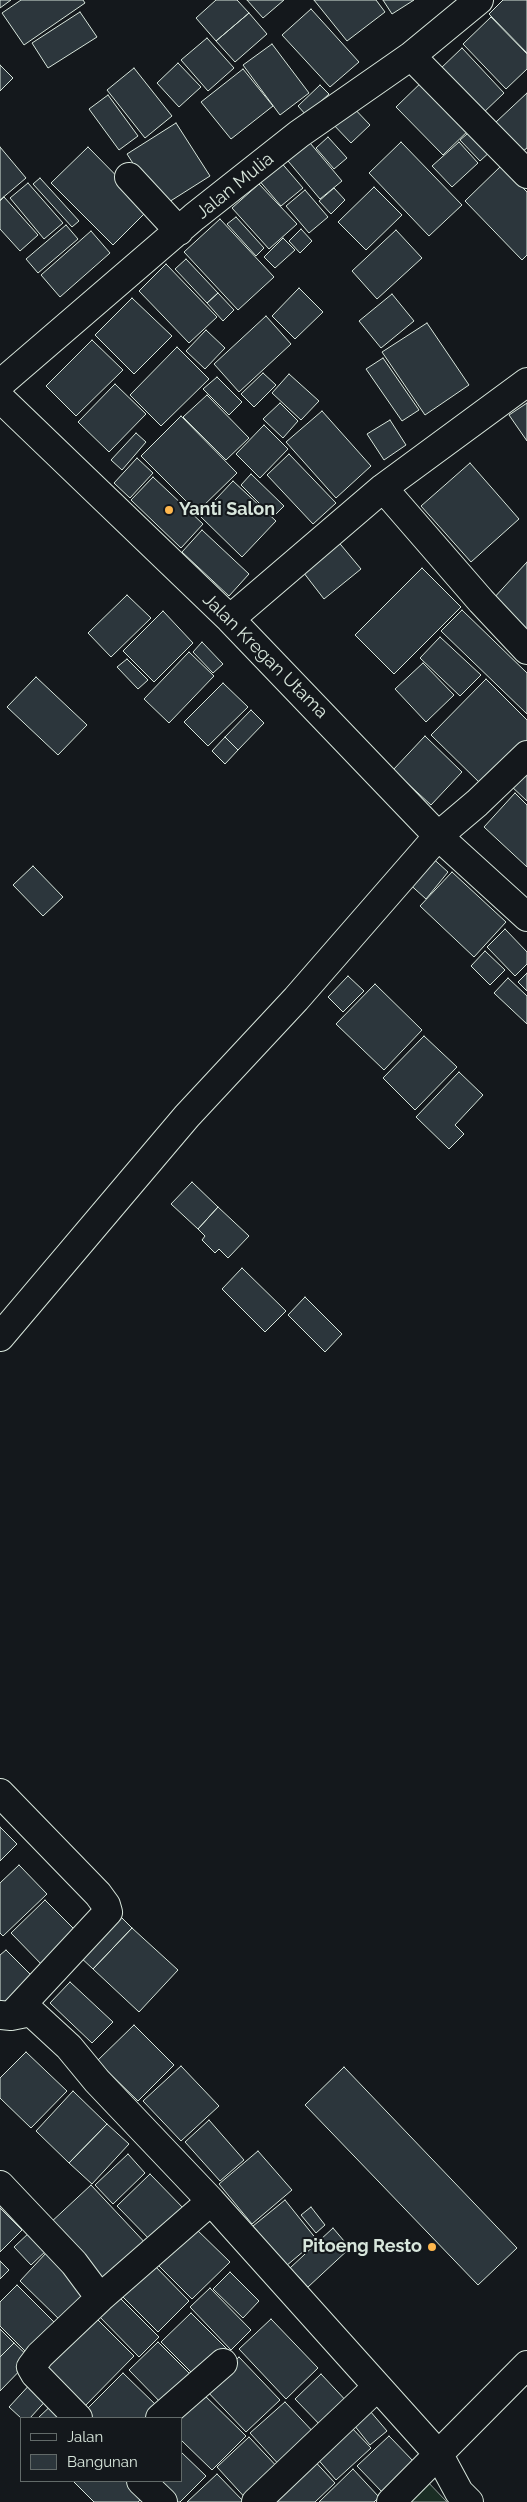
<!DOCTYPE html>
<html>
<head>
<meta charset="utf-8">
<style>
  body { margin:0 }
  #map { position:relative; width:527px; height:2502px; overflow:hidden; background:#14181c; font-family:Raleway,sans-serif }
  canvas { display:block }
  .legend { position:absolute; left:20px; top:2417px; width:162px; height:65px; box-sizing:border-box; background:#14181c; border:1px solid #626a69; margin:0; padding:6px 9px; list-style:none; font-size:15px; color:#d8e6dc }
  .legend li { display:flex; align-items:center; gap:10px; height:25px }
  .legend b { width:25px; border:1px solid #626a69 }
</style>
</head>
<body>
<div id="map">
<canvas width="527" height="2502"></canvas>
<ul class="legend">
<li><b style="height:6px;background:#14181c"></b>Jalan</li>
<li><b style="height:14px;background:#2c363c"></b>Bangunan</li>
</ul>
</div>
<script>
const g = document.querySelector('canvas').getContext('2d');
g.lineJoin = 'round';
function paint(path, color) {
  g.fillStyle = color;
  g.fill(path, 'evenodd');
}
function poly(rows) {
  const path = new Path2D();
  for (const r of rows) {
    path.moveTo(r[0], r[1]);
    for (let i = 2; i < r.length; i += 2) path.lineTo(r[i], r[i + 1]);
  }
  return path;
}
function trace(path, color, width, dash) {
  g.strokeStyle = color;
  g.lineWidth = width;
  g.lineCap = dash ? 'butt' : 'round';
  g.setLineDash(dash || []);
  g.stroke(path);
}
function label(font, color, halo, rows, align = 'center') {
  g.font = font + ' Raleway,sans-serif';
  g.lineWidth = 4;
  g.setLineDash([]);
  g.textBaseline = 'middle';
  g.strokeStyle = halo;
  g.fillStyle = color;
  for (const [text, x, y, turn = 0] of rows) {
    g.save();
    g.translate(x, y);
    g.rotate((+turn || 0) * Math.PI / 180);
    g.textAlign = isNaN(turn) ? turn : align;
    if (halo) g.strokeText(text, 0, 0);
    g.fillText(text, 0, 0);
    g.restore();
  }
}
const green = poly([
  [425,2479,447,2502,401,2502,425,2479]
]);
paint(green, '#1a2d24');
trace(green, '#939e99', 1);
const building = poly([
  [0,0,11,0,0,8,0,0],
  [21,0,83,0,85,3,24,45,2,13,21,0],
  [216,0,237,0,249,13,216,41,196,18,216,0],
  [247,0,284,0,263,18,247,0],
  [314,0,376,0,385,12,347,41,314,0],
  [383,0,414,0,392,14,383,0],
  [503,0,527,0,527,53,489,14,503,0],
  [311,9,359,62,330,87,282,35,311,9],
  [80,12,97,37,48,68,32,43,80,12],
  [249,13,267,34,235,62,216,41,249,13],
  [491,17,527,54,527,69,506,89,463,44,491,17],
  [207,38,234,68,208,91,181,60,207,38],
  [272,44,309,93,280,115,243,65,272,44],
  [462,48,504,93,481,115,439,70,462,48],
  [178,63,201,87,179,107,157,83,178,63],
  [0,65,13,78,0,91,0,65],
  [134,68,172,116,145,138,107,90,134,68],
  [243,69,273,106,231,139,201,102,243,69],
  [427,77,473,126,443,155,396,107,427,77],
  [320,85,329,94,306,115,298,106,320,85],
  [527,93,527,148,523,151,496,122,527,93],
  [108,95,138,136,119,150,89,109,108,95],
  [349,103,370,125,351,143,330,121,349,103],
  [176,123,210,176,161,207,127,154,176,123],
  [474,128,493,149,480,161,460,140,474,128],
  [305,137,342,181,320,199,283,155,305,137],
  [328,137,347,158,334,169,316,148,328,137],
  [401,142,462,205,429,236,369,173,401,142],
  [459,142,478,163,452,187,432,166,459,142],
  [0,147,26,178,0,200,0,147],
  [88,147,149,209,113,245,51,183,88,147],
  [279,160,303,188,281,206,257,178,279,160],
  [501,166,527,192,527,255,522,260,465,201,501,166],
  [40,178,79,221,72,227,33,184,40,178],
  [28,183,63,223,44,239,10,198,28,183],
  [259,184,297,224,269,249,232,208,259,184],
  [374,187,402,215,366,250,338,222,374,187],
  [334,188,345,200,331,214,319,201,334,188],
  [305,190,328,217,309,233,286,206,305,190],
  [4,197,38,235,20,251,0,229,0,201,4,197],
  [236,217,264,248,256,256,227,224,236,217],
  [220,219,274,277,238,310,184,252,220,219],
  [66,225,78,239,38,273,26,259,66,225],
  [301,229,312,241,300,253,289,241,301,229],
  [396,230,422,258,377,299,352,271,396,230],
  [91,231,110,253,60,297,41,275,91,231],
  [283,238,295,250,275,268,264,257,283,238],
  [186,259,218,293,207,303,175,269,186,259],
  [166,264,217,317,189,343,139,291,166,264],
  [299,288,323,312,295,339,272,316,299,288],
  [218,293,234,310,223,321,207,303,218,293],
  [392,294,414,321,381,348,359,321,392,294],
  [132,298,172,336,134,374,95,335,132,298],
  [266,316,291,344,239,392,214,364,266,316],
  [427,323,469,385,425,415,382,352,427,323],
  [206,330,225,348,205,369,186,351,206,330],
  [92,340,123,370,76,416,46,386,92,340],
  [177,347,209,379,161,426,130,395,177,347],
  [383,358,419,410,402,421,366,369,383,358],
  [263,373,276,385,254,407,241,394,263,373],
  [289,374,319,401,301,420,272,393,289,374],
  [217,377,242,402,229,415,203,389,217,377],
  [115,384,146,414,109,452,78,422,115,384],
  [207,395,249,438,226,460,183,417,207,395],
  [280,403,298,421,283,438,263,419,280,403],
  [527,403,527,441,509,415,527,403],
  [322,411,371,466,336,498,286,442,322,411],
  [181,416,237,473,197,512,141,456,181,416],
  [390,420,406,445,384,460,367,434,390,420],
  [264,425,288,449,260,478,236,454,264,425],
  [136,433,146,442,122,470,111,460,136,433],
  [289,454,336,503,313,524,267,475,289,454],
  [137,458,153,473,130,498,114,483,137,458],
  [470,463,519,519,471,562,421,506,470,463],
  [251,474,284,506,273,517,241,485,251,474],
  [153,477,203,524,181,548,131,500,153,477],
  [233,481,276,521,242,557,200,516,233,481],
  [202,530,249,574,229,596,182,552,202,530],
  [336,539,361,569,324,599,300,568,336,539],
  [527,562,527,632,492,600,527,562],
  [422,568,461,607,394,674,355,635,422,568],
  [127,595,151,618,111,657,88,633,127,595],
  [462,610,527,673,527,714,441,631,462,610],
  [163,611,193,643,154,682,123,651,163,611],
  [440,637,481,675,460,696,420,658,440,637],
  [202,642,223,664,213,673,193,652,202,642],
  [189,652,214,676,169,723,144,699,189,652],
  [127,659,148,680,138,689,117,667,127,659],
  [423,663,454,695,426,722,395,689,423,663],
  [36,677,87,725,58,755,7,707,36,677],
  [486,679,527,720,527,742,483,786,431,735,486,679],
  [223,683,248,707,208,746,184,722,223,683],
  [251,710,264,723,238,750,225,737,251,710],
  [425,736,462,772,431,805,393,770,425,736],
  [225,737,238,750,225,764,212,751,225,737],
  [527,768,527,801,510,785,527,768],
  [515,793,527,805,527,867,484,827,515,793],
  [428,854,448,872,426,899,405,880,428,854],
  [33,866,63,897,43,916,13,885,33,866],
  [452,872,506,922,474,957,420,906,452,872],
  [505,929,527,952,527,964,515,976,487,947,505,929],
  [485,951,505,970,490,985,471,966,485,951],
  [527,973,527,991,518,982,527,973],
  [348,976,364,991,343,1012,328,997,348,976],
  [508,978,527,996,527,1024,494,993,508,978],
  [375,984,422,1030,384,1070,336,1024,375,984],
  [424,1036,457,1067,415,1110,383,1078,424,1036],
  [459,1072,483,1095,455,1125,464,1134,449,1149,416,1117,459,1072],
  [192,1182,218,1207,198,1229,171,1204,192,1182],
  [218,1207,249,1236,228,1258,219,1249,215,1253,202,1240,205,1236,198,1229,218,1207],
  [242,1268,286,1311,265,1332,222,1289,242,1268],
  [305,1297,342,1334,325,1352,288,1315,305,1297],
  [0,1827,17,1844,0,1861,0,1827],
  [19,1865,47,1894,3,1936,0,1933,0,1883,19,1865],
  [45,1900,80,1935,45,1968,11,1933,45,1900],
  [117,1913,132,1928,93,1969,78,1955,117,1913],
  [132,1928,178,1970,139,2012,93,1969,132,1928],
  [6,1950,37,1981,0,2007,0,1955,6,1950],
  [70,1982,113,2022,92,2043,50,2003,70,1982],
  [134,2025,174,2065,138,2101,97,2061,134,2025],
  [26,2052,67,2091,31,2128,0,2098,0,2078,26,2052],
  [181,2066,219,2106,181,2141,143,2101,181,2066],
  [344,2067,517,2248,478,2285,305,2105,344,2067],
  [73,2091,107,2124,69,2163,36,2131,73,2091],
  [209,2120,244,2160,220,2181,185,2142,209,2120],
  [107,2124,129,2144,92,2184,69,2163,107,2124],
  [258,2151,292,2190,252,2224,219,2184,258,2151],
  [128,2154,145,2173,113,2204,95,2185,128,2154],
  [150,2174,187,2212,154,2244,117,2206,150,2174],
  [91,2185,149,2247,108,2286,49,2224,91,2185],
  [285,2200,317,2240,286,2266,253,2226,285,2200],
  [311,2207,325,2225,316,2233,301,2215,311,2207],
  [0,2208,22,2230,0,2252,0,2208],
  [194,2227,230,2262,192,2299,157,2264,194,2227],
  [333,2228,350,2248,308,2287,290,2268,333,2228],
  [30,2232,48,2249,31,2265,14,2247,30,2232],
  [47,2252,91,2294,63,2323,20,2281,47,2252],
  [0,2261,9,2270,0,2279,0,2261],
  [152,2263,189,2301,158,2332,120,2294,152,2263],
  [230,2272,259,2301,243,2318,213,2289,230,2272],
  [17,2285,58,2326,29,2355,0,2326,0,2302,17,2285],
  [210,2288,251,2330,231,2350,190,2307,210,2288],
  [116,2294,159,2337,139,2357,96,2313,116,2294],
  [191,2313,227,2349,197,2378,161,2342,191,2313],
  [92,2314,134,2356,83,2408,41,2366,92,2314],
  [271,2319,318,2368,286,2399,239,2349,271,2319],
  [0,2329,14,2343,0,2357,0,2329],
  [158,2342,196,2380,166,2408,129,2370,158,2342],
  [14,2343,31,2359,0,2391,0,2357,14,2343],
  [239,2357,280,2400,246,2432,205,2389,239,2357],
  [123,2373,157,2406,145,2418,88,2418,83,2413,123,2373],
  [321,2374,350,2405,325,2430,295,2399,321,2374],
  [34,2380,50,2396,30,2418,21,2418,9,2407,34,2380],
  [198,2389,246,2436,212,2470,181,2440,181,2418,169,2418,198,2389],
  [57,2400,75,2418,38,2418,57,2400],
  [285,2402,317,2436,282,2468,250,2433,285,2402],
  [370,2411,387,2431,370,2445,354,2425,370,2411],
  [350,2426,371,2448,336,2480,315,2456,350,2426],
  [389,2436,415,2463,383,2493,357,2466,389,2436],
  [249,2437,282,2472,249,2502,217,2467,249,2437],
  [181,2452,206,2476,180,2502,166,2502,145,2481,181,2481,181,2452],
  [309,2455,335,2483,315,2502,263,2502,309,2455],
  [353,2469,379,2497,374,2502,319,2502,353,2469],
  [217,2474,244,2502,187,2502,217,2474],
  [73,2481,137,2481,149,2492,138,2502,94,2502,73,2481]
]);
paint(building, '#2c363c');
trace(building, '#d8e6dc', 1);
const minor = poly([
  [411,56,527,174],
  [129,177,179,231],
  [0,384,194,217,299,134,411,56,479,0],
  [0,398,230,619,438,836,527,917],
  [383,488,481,601,527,650],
  [230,619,383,488,527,382],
  [0,1337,187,1116,296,999,438,836,477,803,527,755],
  [0,1793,98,1894,106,1905,108,1912,11,2016],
  [0,2015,11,2016,31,2012,69,2047,97,2081,211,2201,439,2455,459,2492,469,2502],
  [0,2185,74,2263,100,2298,40,2355,31,2367,35,2374,78,2418],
  [100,2298,211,2201],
  [160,2418,223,2363],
  [141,2481,163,2502],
  [256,2502,377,2387],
  [391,2502,527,2365]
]);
trace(minor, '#d8e6dc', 30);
trace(minor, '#14181c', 28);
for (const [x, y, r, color] of [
  [169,510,5,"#ffb74d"],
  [432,2247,5,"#ffb74d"]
]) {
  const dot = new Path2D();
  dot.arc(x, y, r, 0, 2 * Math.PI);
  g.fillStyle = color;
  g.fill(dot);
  trace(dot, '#14181c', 2);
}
label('18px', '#d8e6dc', '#14181c', [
  ["Jalan Mulia",235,186,-39],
  ["Jalan Kregan Utama",265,656,45]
]);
label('bold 18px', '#d8e6dc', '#14181c', [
  ["Yanti Salon",179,510],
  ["Pitoeng Resto",422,2247,"right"]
], 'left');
</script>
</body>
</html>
